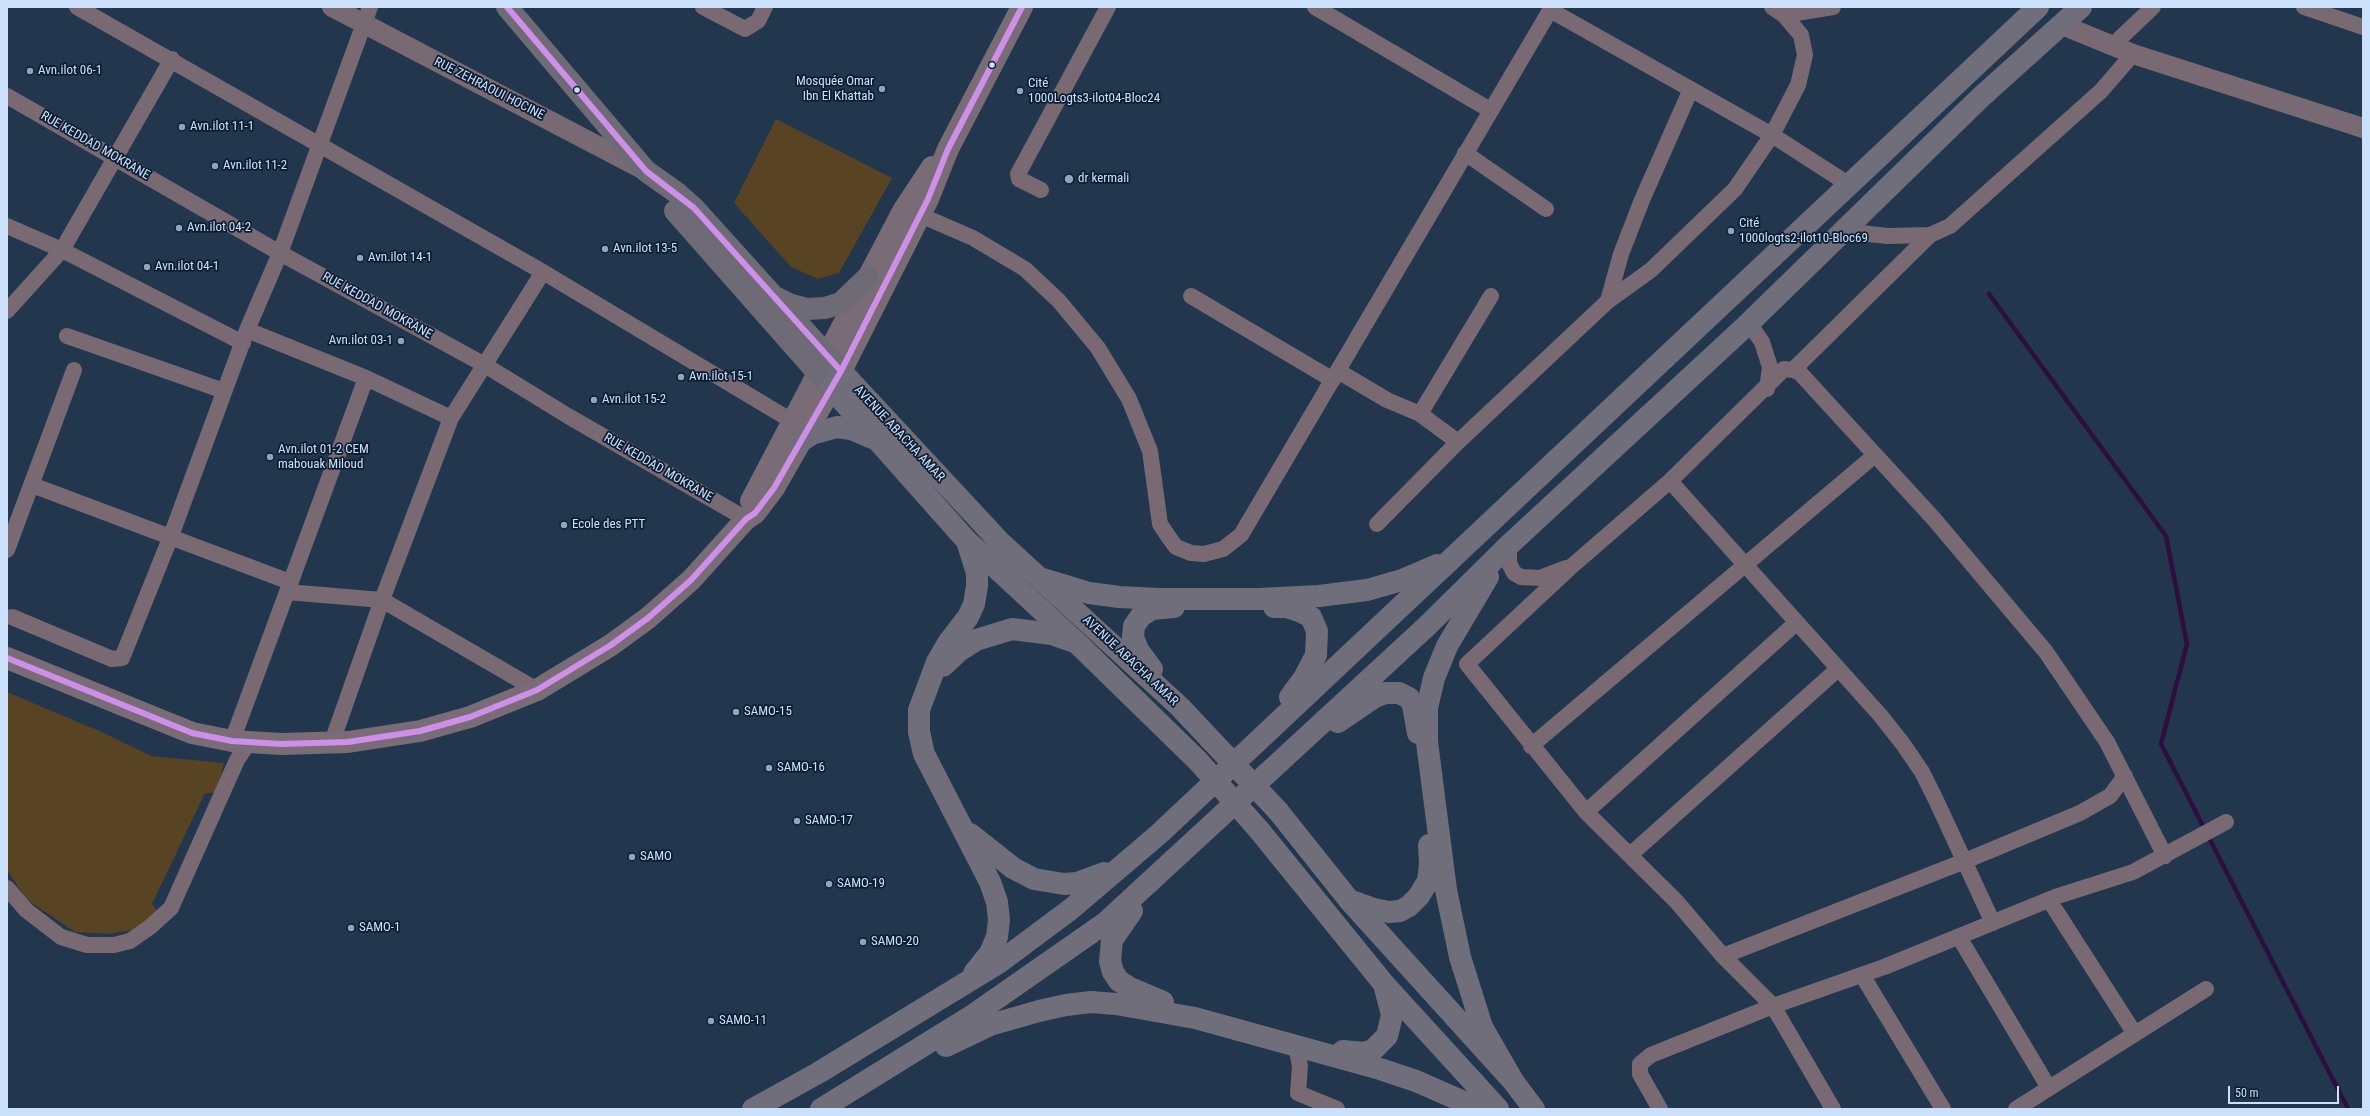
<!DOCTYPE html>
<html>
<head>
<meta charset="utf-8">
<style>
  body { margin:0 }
  #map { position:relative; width:2370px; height:1116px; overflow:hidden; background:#22364e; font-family:"Roboto Condensed",sans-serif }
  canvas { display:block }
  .frame { position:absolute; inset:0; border:8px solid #cbe0fb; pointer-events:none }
  .scale { position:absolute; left:2228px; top:1086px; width:111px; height:18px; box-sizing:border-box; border:2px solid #cbe0fb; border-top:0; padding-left:5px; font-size:12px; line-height:14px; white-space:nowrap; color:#cbe0fb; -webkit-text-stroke:3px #0d1d31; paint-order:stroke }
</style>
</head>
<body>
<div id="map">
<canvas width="2370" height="1116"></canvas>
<div class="frame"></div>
<div class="scale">50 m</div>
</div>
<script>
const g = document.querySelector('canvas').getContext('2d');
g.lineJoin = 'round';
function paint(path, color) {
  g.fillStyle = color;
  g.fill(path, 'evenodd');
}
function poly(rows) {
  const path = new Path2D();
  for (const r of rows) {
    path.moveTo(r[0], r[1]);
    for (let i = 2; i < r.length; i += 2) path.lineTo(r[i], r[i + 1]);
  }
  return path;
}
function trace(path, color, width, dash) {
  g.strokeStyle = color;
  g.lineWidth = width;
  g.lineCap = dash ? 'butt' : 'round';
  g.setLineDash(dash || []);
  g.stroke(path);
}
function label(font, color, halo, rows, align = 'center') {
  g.font = font + ' "Roboto Condensed",sans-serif';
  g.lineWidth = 3.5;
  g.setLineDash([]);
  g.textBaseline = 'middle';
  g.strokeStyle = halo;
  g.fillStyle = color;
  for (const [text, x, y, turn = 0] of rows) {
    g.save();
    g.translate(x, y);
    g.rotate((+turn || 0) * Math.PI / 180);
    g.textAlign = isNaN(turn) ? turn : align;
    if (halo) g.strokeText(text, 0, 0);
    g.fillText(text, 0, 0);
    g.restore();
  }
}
paint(poly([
  [776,119,892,178,839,273,818,279,791,267,734,203],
  [7,692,104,733,151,756,224,763,216,793,205,793,152,904,159,914,132,930,108,934,75,932,26,899,7,870]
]), '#584322');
trace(poly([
  [1989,294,2166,536,2187,644,2161,744,2348,1109]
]), '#2e0d3f', 4.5);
trace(poly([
  [77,7,543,272,792,421],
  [703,7,745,29,758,21,765,7],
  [1315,7,1490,110],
  [2304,7,2363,27],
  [1550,10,1772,135,1848,184],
  [1784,15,1833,7],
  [2113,45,2153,7],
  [7,96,280,253,483,364,568,416,746,519],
  [1465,153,1546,209],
  [1041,190,1019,179,1018,174,1108,7],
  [910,213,920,215,973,238,1025,269,1059,301,1098,348,1129,399,1150,451,1160,524,1168,536,1176,547,1191,553,1204,554,1223,549,1241,535,1552,7],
  [7,226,62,250,243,343],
  [1843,231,1887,236,1930,235,1950,226,2101,91,2133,54],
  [1191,296,1333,380],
  [1608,301,1621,254,1642,200,1691,89],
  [7,311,62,250,172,59],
  [1749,323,1762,342,1770,367,1767,389],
  [247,330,366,378,451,418],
  [67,336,224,391],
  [1793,370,1930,235],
  [1338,371,1387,400,1420,414],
  [1458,442,1420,414,1491,296],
  [1670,481,1880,715,1903,744,1922,772,1935,798,1993,923],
  [32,485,290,582],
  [1377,524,1458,442,1608,301,1651,270,1735,189,1772,135,1798,85,1805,55,1801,35,1784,15,1772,7],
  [1509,545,1509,563,1514,573,1521,577,1540,578,1566,568],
  [7,550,74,370],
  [287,592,382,600,537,690],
  [12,617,112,659,122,658,171,536,247,330,280,253,370,7],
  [232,741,366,378],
  [332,742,382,600,451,418,543,272],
  [1531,746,1875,455],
  [1586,812,1796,623],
  [1630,855,1838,669],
  [7,888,26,910,61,937,87,945,114,945,130,941,150,927,171,908,237,760,249,742],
  [2049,900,2135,1034],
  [1959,937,2049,1088],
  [1723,956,1965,861,2080,813,2110,796,2125,776],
  [1862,975,1943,1109],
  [1296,1046,1300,1066,1298,1093,1337,1109],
  [1660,1109,1640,1074,1640,1064,1651,1055,1773,1006,1884,967,2058,896,2133,872,2226,822],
  [1833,1109,1773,1006,1723,956,1676,901,1586,812,1467,664,1572,566,1670,481,1784,369,1793,370,1800,373,1934,519,2046,652,2107,742,2165,856],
  [2016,1109,2206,989]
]), '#786972', 16);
trace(poly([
  [332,7,644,170],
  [2062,25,2133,54,2363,128]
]), '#786972', 20);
trace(poly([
  [751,501,903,211,932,167],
  [7,658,192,733,232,741,281,744,348,742,420,731,470,717,537,690,611,645,648,618,691,580,746,519,755,513,774,488,841,371,928,199,948,149,1022,7]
]), '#796c77', 22);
trace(poly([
  [507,7,646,171,677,193,694,208,841,371],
  [675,211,831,388],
  [777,298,791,305,807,309,825,308,841,303,868,277]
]), '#6e6b77', 22);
trace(poly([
  [841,371,999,541,1180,707,1211,740],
  [831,388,966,540,1077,643,1198,761],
  [801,441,812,434,837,427,851,429,872,438],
  [967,541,977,573,977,586,974,604,968,617,948,643,937,662,919,710,919,732,924,754,990,882,997,902,999,920,997,937,990,953,974,973],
  [1488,577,1447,646,1434,678,1427,708,1427,742,1446,890,1460,957,1482,1027,1513,1081],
  [1043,579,1089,593,1119,597,1159,599,1259,599,1319,596,1367,590,1402,580,1437,565],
  [1274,607,1287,607,1299,611,1311,617,1317,631,1316,655,1304,678,1290,697],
  [943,666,959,651,976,640,1012,629,1052,634,1072,641],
  [1152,669,1138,650,1133,637,1134,626,1141,616,1152,609,1174,607],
  [1338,722,1375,697,1385,693,1399,693,1409,698,1413,705,1418,733],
  [1278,811,1349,900,1513,1081,1534,1109],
  [1259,830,1384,984,1498,1109],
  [970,834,1013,868,1034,879,1064,884,1077,883,1104,873],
  [1349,900,1374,909,1389,912,1400,911,1409,906,1419,896,1428,881,1430,864,1429,845],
  [1132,911,1112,940,1110,961,1113,972,1119,981,1130,988,1163,1002],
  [946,1046,990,1025,1039,1011,1066,1005,1091,1002,1116,1004,1195,1018,1380,1069,1416,1081,1480,1109],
  [1343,1051,1363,1053,1373,1050,1387,1036,1392,1015,1384,984],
  [753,1109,818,1073,1000,962,1071,909,1125,863,1159,834,2038,7],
  [821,1109,973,1015,1105,923,1427,626,1509,545,1749,323,1981,97,2081,7]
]), '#6f6e7a', 22);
trace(poly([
  [1211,740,1278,811],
  [1198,761,1259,830]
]), '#6f6e7a', 22);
trace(poly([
  [507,7,646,171,694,208,841,371],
  [7,658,192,733,232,741,281,744,348,742,420,731,470,717,537,690,611,645,648,618,691,580,746,519,755,513,774,488,841,371,928,199,948,149,1022,7]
]), '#ce8fe9', 6);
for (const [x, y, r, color] of [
  [992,65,3.5,"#cbe0fb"],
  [30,71,4,"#90a4be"],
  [882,89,4,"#90a4be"],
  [577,90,3.5,"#cbe0fb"],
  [1020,91,4,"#90a4be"],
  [182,127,4,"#90a4be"],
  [215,166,4,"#90a4be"],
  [1069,179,5,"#90a4be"],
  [179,228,4,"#90a4be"],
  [1731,231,4,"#90a4be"],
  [605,249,4,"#90a4be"],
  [360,258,4,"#90a4be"],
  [147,267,4,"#90a4be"],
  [401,341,4,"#90a4be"],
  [681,377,4,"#90a4be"],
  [594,400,4,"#90a4be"],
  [270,457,4,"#90a4be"],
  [564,525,4,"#90a4be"],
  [736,712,4,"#90a4be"],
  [769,768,4,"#90a4be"],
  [797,821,4,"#90a4be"],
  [632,857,4,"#90a4be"],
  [829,884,4,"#90a4be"],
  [351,928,4,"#90a4be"],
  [863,942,4,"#90a4be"],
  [711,1021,4,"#90a4be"]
]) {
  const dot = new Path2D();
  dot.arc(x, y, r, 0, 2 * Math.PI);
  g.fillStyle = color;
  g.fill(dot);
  trace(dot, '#0d1d31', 1.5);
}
label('13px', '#cbe0fb', '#0d1d31', [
  ["Avn.ilot 06-1",38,71],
  ["Mosquée Omar",874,82,"right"],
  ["Ibn El Khattab",874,97,"right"],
  ["Cité",1028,84],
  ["1000Logts3-ilot04-Bloc24",1028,99],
  ["Avn.ilot 11-1",190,127],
  ["Avn.ilot 11-2",223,166],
  ["dr kermali",1078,179],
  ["Cité",1739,224],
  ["1000logts2-ilot10-Bloc69",1739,239],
  ["Avn.ilot 04-2",187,228],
  ["Avn.ilot 13-5",613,249],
  ["Avn.ilot 14-1",368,258],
  ["Avn.ilot 04-1",155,267],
  ["Avn.ilot 03-1",393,341,"right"],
  ["Avn.ilot 15-1",689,377],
  ["Avn.ilot 15-2",602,400],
  ["Avn.ilot 01-2 CEM",278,450],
  ["mabouak Miloud",278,465],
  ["Ecole des PTT",572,525],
  ["SAMO-15",744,712],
  ["SAMO-16",777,768],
  ["SAMO-17",805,821],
  ["SAMO",640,857],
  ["SAMO-19",837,884],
  ["SAMO-1",359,928],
  ["SAMO-20",871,942],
  ["SAMO-11",719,1021]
], 'left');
label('13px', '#cbe0fb', '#0d1d31', [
  ["RUE ZEHRAOUI HOCINE",489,89,27],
  ["RUE KEDDAD MOKRANE",95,146,30],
  ["RUE KEDDAD MOKRANE",377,306,29],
  ["AVENUE ABACHA AMAR",899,434,47],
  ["RUE KEDDAD MOKRANE",658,468,30],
  ["AVENUE ABACHA AMAR",1130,661,43]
]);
</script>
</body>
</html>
